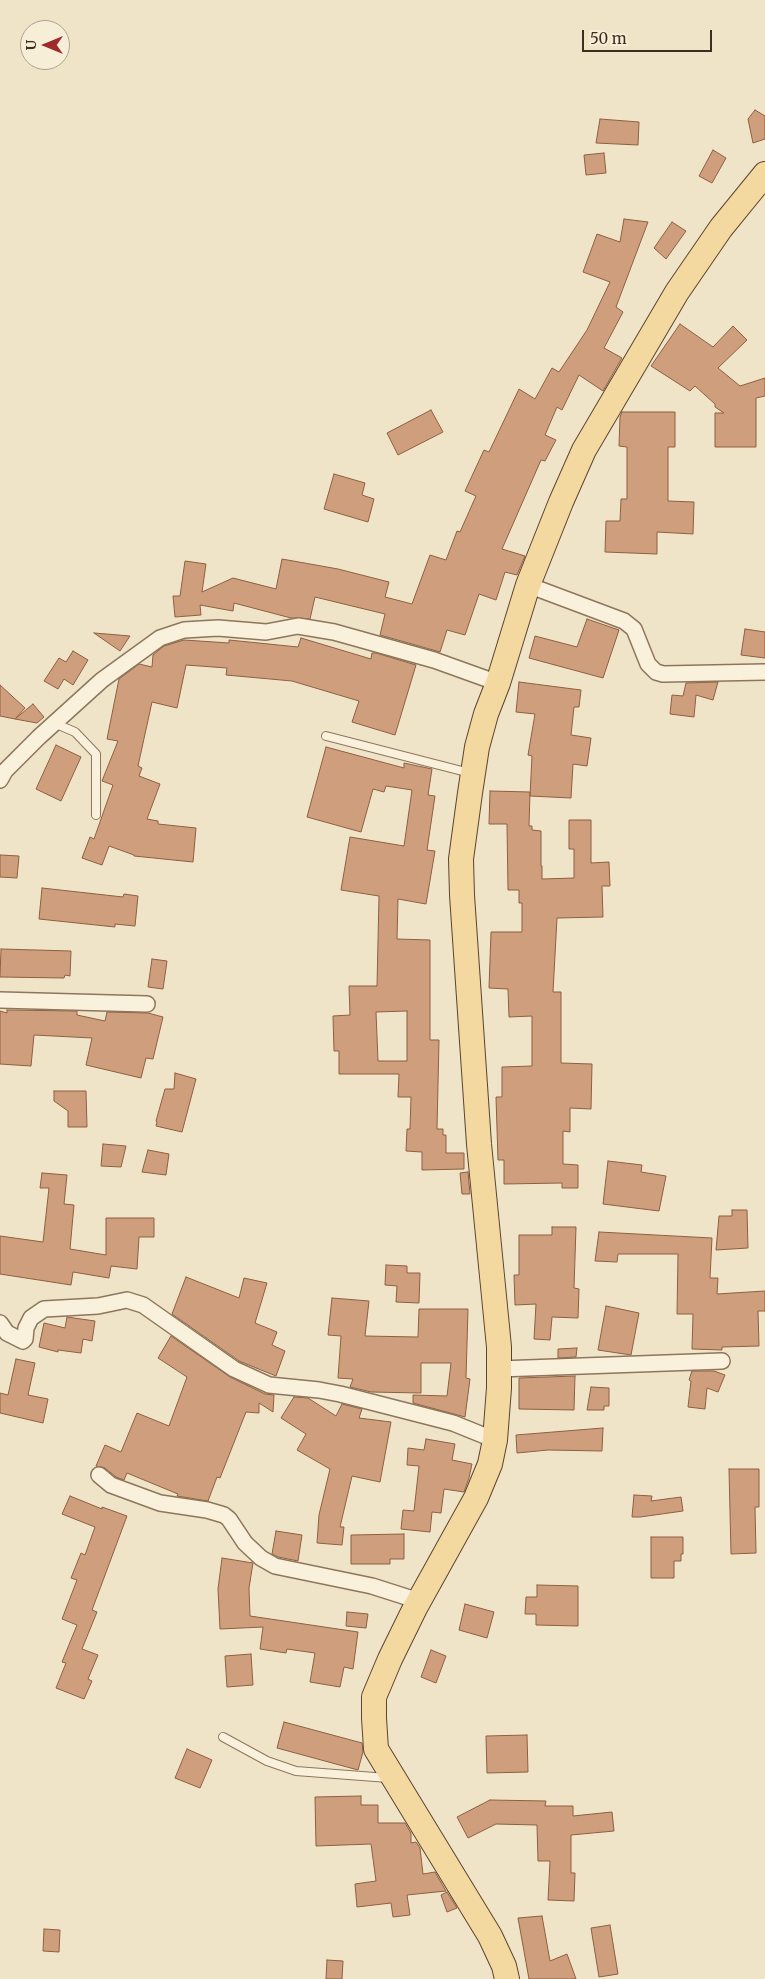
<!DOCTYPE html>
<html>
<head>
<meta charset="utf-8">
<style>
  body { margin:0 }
  #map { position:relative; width:765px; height:1979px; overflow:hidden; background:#f0e4c8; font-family:Merriweather,serif }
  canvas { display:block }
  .north { position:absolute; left:20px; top:20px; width:50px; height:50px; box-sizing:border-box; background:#f7eed8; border:1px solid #ada18e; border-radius:50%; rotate:270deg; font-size:14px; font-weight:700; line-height:20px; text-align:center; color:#3d2e20 }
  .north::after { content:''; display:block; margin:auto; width:18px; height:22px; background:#9e2a2b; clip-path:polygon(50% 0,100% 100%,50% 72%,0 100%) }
  .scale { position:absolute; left:582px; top:30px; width:130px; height:22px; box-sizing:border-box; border:2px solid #3d2e20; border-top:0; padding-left:6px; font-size:15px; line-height:18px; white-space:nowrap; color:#3d2e20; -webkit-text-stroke:4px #f7eed8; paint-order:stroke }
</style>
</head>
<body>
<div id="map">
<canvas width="765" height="1979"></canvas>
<div class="north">U</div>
<div class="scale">50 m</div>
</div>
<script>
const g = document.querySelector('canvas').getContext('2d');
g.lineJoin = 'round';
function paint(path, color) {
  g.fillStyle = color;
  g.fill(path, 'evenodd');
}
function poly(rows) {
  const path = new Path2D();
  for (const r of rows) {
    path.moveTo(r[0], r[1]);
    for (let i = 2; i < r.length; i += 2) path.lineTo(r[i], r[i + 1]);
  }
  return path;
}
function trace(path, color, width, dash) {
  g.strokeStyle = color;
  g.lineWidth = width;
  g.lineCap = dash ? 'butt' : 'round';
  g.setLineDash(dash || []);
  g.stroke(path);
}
const building = poly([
  [755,110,765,116,765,139,753,143,748,119,755,110],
  [600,119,639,122,638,145,596,143,600,119],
  [713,150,726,158,712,183,699,176,713,150],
  [604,153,606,173,586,175,584,155,604,153],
  [624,219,648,222,616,307,623,312,604,348,622,358,603,391,579,375,562,410,557,407,545,435,556,440,545,461,541,460,502,549,525,556,517,575,505,572,496,600,479,594,465,635,447,630,440,652,380,635,385,614,315,597,310,619,291,618,234,603,233,611,200,605,201,615,175,617,173,596,180,596,185,561,206,564,202,592,233,578,276,589,282,559,338,569,389,582,385,597,412,604,430,555,446,560,457,531,460,532,476,496,465,491,484,450,489,452,519,389,535,399,552,368,559,372,587,330,610,282,583,272,597,234,620,242,624,219],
  [672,222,686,231,666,259,654,248,672,222],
  [680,324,713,347,733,326,747,340,718,368,740,386,765,378,765,396,756,398,756,447,715,447,715,413,724,413,715,407,715,404,695,386,690,391,651,366,680,324],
  [431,410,443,432,398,455,387,433,431,410],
  [622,412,675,412,675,447,668,447,668,501,694,502,693,534,657,532,657,554,605,552,606,521,620,521,621,499,627,499,627,447,619,446,620,417,622,412],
  [334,474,365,483,362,495,374,499,368,522,324,509,334,474],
  [587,619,619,630,603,678,529,658,535,636,577,647,587,619],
  [745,629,765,632,765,658,741,655,745,629],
  [94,633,130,636,120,651,94,633],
  [301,638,371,659,372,653,376,653,416,665,395,735,352,722,359,701,292,681,226,675,227,668,186,665,177,708,152,702,138,766,142,768,139,776,160,784,147,819,158,821,158,824,196,828,193,862,134,856,134,855,109,846,102,865,82,858,90,837,94,839,113,785,102,781,118,741,107,739,119,679,139,664,152,667,153,655,164,646,184,640,229,643,229,640,298,647,301,638],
  [73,651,88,660,73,685,64,679,58,689,44,681,59,658,66,662,73,651],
  [519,682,581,690,579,707,574,707,571,735,591,738,587,766,573,764,571,798,530,796,532,756,528,755,535,714,516,712,519,682],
  [718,682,713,700,696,695,694,717,670,714,672,695,683,696,686,683,718,682],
  [0,685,25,708,15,719,0,716,0,685],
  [33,704,44,717,37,723,15,719,33,704],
  [56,745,81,757,61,801,36,789,56,745],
  [326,747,404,768,404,763,432,769,428,795,435,796,427,850,435,851,426,904,398,899,397,939,430,940,430,1040,439,1040,437,1129,443,1129,443,1135,446,1135,446,1153,464,1153,464,1169,422,1170,422,1152,406,1151,407,1129,410,1129,411,1097,398,1097,399,1074,339,1074,339,1051,334,1051,333,1016,350,1015,349,986,377,986,379,896,341,890,350,837,404,846,412,790,386,786,384,792,373,789,361,832,307,817,326,747],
  [407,1011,407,1061,378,1061,376,1012,407,1011],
  [490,791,530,792,529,826,532,826,532,830,541,831,541,866,542,866,542,879,574,878,574,849,569,849,569,820,591,820,591,863,609,862,610,886,602,886,603,917,557,918,553,992,561,992,561,1063,592,1064,591,1109,570,1108,570,1132,563,1131,563,1164,578,1165,578,1188,562,1188,562,1183,504,1184,504,1160,498,1160,496,1097,502,1097,502,1067,532,1066,532,1016,509,1017,508,989,489,988,491,932,522,932,522,903,519,903,519,890,508,890,507,824,489,824,490,791],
  [0,855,19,856,17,878,0,877,0,855],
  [42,888,123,897,124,894,138,896,135,926,115,924,115,927,39,919,42,888],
  [1,949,71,951,70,976,65,975,64,978,0,977,1,949],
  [152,959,167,961,163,989,148,987,152,959],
  [7,1010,77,1011,77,1015,105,1021,107,1012,148,1013,163,1017,153,1059,146,1058,141,1078,86,1065,92,1038,34,1035,31,1066,0,1064,0,1011,7,1013,7,1010],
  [175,1073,196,1079,182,1132,156,1126,157,1122,156,1121,165,1089,174,1089,175,1073],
  [54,1091,86,1091,87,1127,68,1127,68,1111,54,1101,54,1091],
  [103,1144,126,1146,121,1167,101,1166,103,1144],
  [148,1150,169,1154,166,1175,142,1172,148,1150],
  [608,1161,642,1165,641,1172,666,1176,659,1211,603,1204,608,1161],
  [468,1172,470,1194,462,1194,460,1173,468,1172],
  [42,1173,67,1175,64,1204,74,1205,70,1249,106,1255,106,1218,154,1218,154,1237,139,1237,137,1269,111,1266,109,1278,73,1272,71,1285,0,1274,0,1236,43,1242,49,1188,40,1188,42,1173],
  [732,1210,747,1210,748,1248,716,1250,719,1216,732,1216,732,1210],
  [552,1227,576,1227,574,1288,579,1289,578,1318,552,1317,550,1340,534,1339,536,1304,515,1305,514,1275,519,1275,519,1235,552,1235,552,1227],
  [599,1232,712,1238,710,1278,718,1278,717,1294,765,1291,765,1311,758,1311,759,1346,722,1347,722,1350,692,1349,693,1314,677,1314,678,1254,618,1254,617,1262,595,1261,599,1232],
  [386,1265,407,1266,407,1273,420,1273,419,1303,396,1302,397,1286,385,1285,386,1265],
  [186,1277,239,1298,244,1278,267,1283,255,1323,277,1332,272,1345,285,1351,276,1376,239,1361,172,1314,186,1277],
  [332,1298,369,1301,365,1336,418,1337,419,1309,468,1309,466,1378,470,1379,465,1417,413,1403,413,1395,447,1396,451,1363,421,1363,421,1393,371,1392,350,1387,353,1379,338,1378,341,1336,328,1335,332,1298],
  [606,1306,639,1313,631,1355,598,1350,606,1306],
  [67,1317,95,1321,92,1341,83,1339,81,1353,58,1350,58,1352,39,1347,44,1323,65,1328,67,1317],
  [171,1336,230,1377,265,1394,274,1395,273,1412,259,1403,259,1413,246,1412,220,1478,217,1477,208,1501,177,1496,178,1494,127,1473,124,1480,116,1477,105,1468,96,1466,105,1445,121,1452,137,1413,169,1426,187,1377,158,1358,171,1336],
  [577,1348,576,1357,558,1358,558,1349,577,1348],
  [16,1359,35,1363,28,1395,48,1399,43,1423,0,1413,0,1393,8,1395,16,1359],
  [692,1371,714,1371,725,1375,718,1392,707,1388,705,1409,688,1407,691,1381,689,1380,692,1371],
  [575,1376,574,1410,519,1409,519,1378,575,1376],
  [591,1387,609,1388,609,1406,604,1406,604,1410,587,1410,591,1387],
  [294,1397,308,1398,336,1416,342,1404,362,1409,359,1418,391,1422,380,1482,352,1476,340,1527,344,1527,342,1545,317,1543,319,1515,330,1469,297,1450,306,1434,281,1418,294,1397],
  [603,1428,602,1451,548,1450,517,1453,516,1435,603,1428],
  [426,1439,455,1444,452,1460,472,1464,469,1478,464,1492,444,1489,441,1513,432,1512,430,1532,401,1529,403,1510,414,1511,419,1466,407,1465,408,1448,424,1450,426,1439],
  [729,1469,759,1469,759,1507,755,1507,756,1553,731,1554,729,1469],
  [634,1495,652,1496,651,1501,681,1497,683,1511,640,1517,632,1517,634,1495],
  [70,1496,102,1509,102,1507,127,1516,92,1610,97,1612,82,1649,98,1655,88,1679,92,1681,84,1699,56,1688,66,1663,62,1662,77,1625,62,1619,77,1580,71,1578,81,1553,85,1555,95,1527,62,1514,70,1496],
  [276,1531,302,1535,298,1561,278,1557,272,1554,276,1531],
  [404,1534,404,1559,390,1559,390,1564,351,1564,351,1535,404,1534],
  [651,1537,683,1537,683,1554,681,1554,681,1561,674,1561,674,1578,651,1578,651,1537],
  [222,1558,253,1563,249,1588,250,1616,358,1632,353,1669,344,1667,340,1687,310,1682,315,1653,287,1649,286,1653,260,1649,263,1627,220,1629,218,1589,222,1558],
  [537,1585,578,1586,578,1626,536,1625,536,1614,525,1614,526,1597,537,1597,537,1585],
  [465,1604,494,1612,487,1638,459,1630,465,1604],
  [347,1612,368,1614,366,1628,346,1626,347,1612],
  [431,1650,446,1656,436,1683,421,1677,431,1650],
  [251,1654,253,1685,227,1687,225,1656,251,1654],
  [284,1722,362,1743,363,1752,358,1770,277,1748,284,1722],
  [527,1735,528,1772,487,1773,486,1736,527,1735],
  [187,1749,212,1760,200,1788,175,1778,187,1749],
  [361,1796,361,1805,378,1805,378,1823,405,1823,411,1833,411,1843,416,1842,420,1848,423,1874,435,1872,446,1891,407,1895,410,1915,393,1917,391,1903,357,1907,355,1884,376,1881,371,1844,316,1846,315,1797,361,1796],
  [490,1800,546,1801,545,1806,573,1806,573,1816,612,1812,614,1831,571,1835,571,1873,575,1873,574,1901,548,1900,550,1861,538,1861,537,1825,496,1824,468,1838,457,1817,490,1800],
  [447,1892,457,1908,447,1912,441,1895,447,1892],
  [542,1916,550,1961,567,1954,576,1979,529,1979,518,1918,542,1916],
  [610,1925,618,1974,599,1977,591,1928,610,1925],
  [44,1929,60,1930,59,1952,43,1951,44,1929],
  [327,1960,343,1961,342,1979,326,1979,327,1960]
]);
paint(building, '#cf9f7d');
trace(building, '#8d5f41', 1);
const lane = poly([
  [54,723,75,732,96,754,96,815],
  [326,736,470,773],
  [223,1737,267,1761,296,1771,388,1778]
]);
const street = poly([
  [528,585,624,621,634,629,648,664,656,672,663,674,765,672],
  [0,780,5,771,39,737,102,680,160,638,184,630,218,628,266,632,298,626,334,632,434,660,498,683],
  [0,1000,147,1004],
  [0,1323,7,1333,23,1341,25,1339,26,1328,31,1318,44,1309,98,1306,127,1300,143,1305,234,1369,269,1385,319,1390,340,1394,453,1423,495,1440],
  [499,1369,722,1361],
  [99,1475,111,1485,160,1503,207,1510,224,1515,229,1519,245,1543,261,1558,275,1566,372,1586,419,1601]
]);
const primary = poly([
  [507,1979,504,1966,490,1936,376,1749,374,1718,374,1697,390,1659,415,1608,476,1498,490,1464,495,1440,499,1388,499,1347,479,1144,462,895,461,859,470,793,477,747,486,714,498,683,528,585,561,502,584,450,677,292,721,228,765,174]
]);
trace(lane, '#8d765c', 10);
trace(street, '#8d765c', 18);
trace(primary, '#5b4430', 26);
trace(lane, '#faf1dc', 8);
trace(street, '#faf1dc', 15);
trace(primary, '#f3d9a0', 24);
</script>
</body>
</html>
